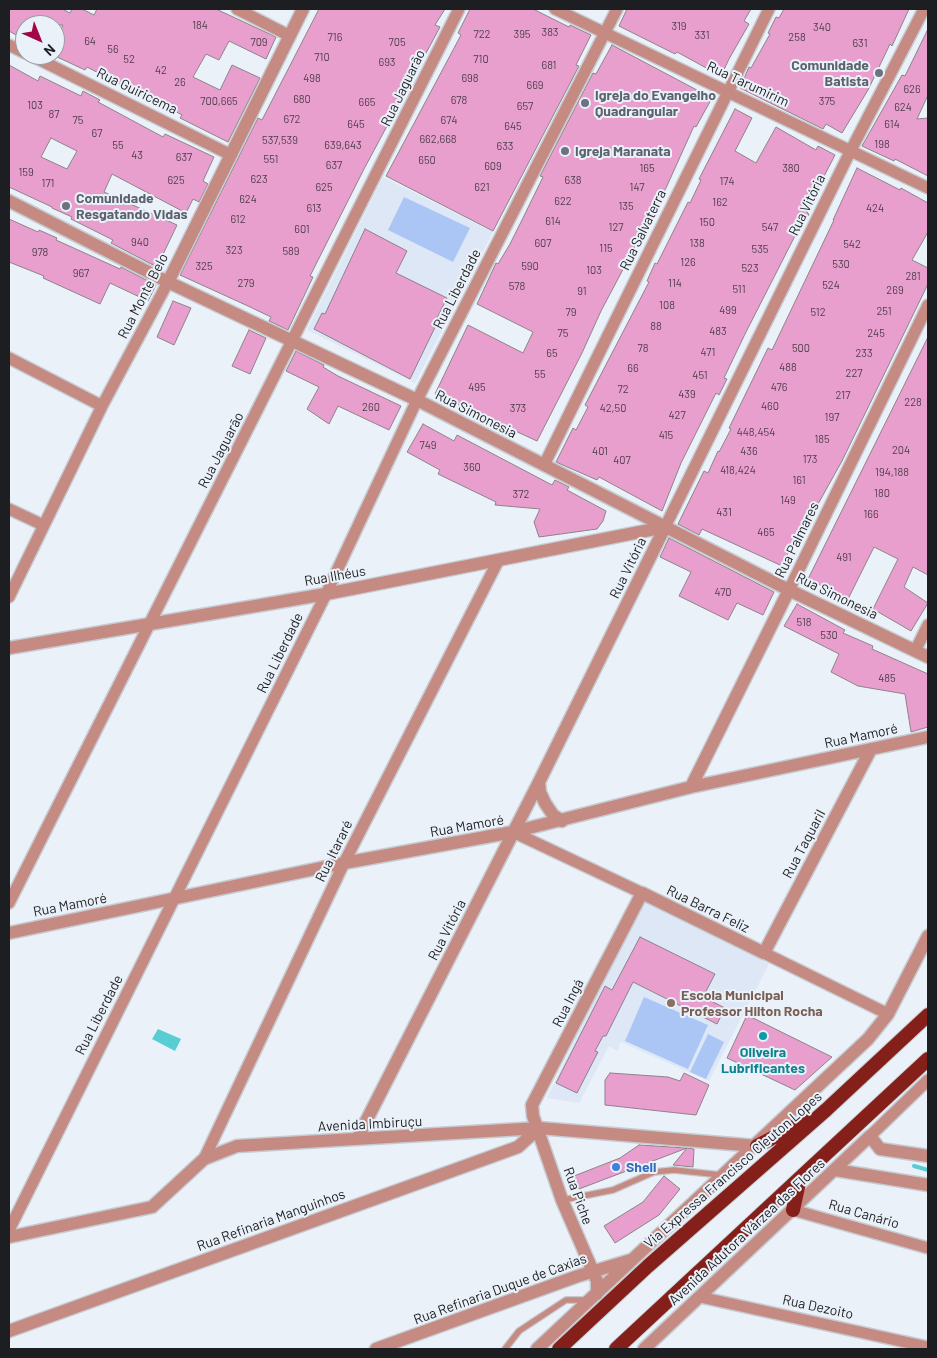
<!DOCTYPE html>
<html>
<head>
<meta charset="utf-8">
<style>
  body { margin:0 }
  #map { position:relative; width:937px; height:1358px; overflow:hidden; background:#ebf1f9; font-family:Barlow,sans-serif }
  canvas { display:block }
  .frame { position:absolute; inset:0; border:10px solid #1c1e21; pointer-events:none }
  .north { position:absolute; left:15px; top:15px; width:50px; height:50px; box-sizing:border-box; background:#ebf1f9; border:1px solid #989da3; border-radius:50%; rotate:136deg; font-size:14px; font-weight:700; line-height:20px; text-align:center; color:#1c1e21 }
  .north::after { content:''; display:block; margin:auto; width:18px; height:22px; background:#a10748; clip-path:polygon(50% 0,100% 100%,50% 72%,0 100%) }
</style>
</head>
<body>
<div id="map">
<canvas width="937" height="1358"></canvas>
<div class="frame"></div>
<div class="north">N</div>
</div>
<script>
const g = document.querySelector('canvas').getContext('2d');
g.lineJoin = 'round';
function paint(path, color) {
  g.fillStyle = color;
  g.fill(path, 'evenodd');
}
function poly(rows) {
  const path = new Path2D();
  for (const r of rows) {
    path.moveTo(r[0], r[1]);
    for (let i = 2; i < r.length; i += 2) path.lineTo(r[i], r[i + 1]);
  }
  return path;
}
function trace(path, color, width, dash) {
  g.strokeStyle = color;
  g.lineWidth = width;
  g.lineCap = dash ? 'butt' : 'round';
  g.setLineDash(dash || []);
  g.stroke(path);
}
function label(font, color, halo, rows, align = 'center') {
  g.font = font + ' Barlow,sans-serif';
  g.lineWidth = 4;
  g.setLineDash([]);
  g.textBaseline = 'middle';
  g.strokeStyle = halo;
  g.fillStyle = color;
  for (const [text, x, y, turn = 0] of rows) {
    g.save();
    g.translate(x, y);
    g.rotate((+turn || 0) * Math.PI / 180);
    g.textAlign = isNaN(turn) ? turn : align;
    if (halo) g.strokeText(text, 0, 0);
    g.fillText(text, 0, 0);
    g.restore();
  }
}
paint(poly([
  [383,177,493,232,415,383,307,330],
  [643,898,769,964,709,1081,621,1042,617,1051,609,1046,579,1103,547,1098]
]), '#dde7f6');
paint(poly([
  [404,197,470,228,453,262,388,230],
  [644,997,708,1025,688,1069,625,1041],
  [708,1034,724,1042,706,1079,690,1072]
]), '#abc6f5');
paint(poly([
  [158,1029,181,1039,175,1051,152,1039]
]), '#58ced4');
trace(poly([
  [914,1166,928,1170]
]), '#58ced4', 4);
const building = poly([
  [9,9,62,9,70,13,72,9,82,9,94,15,97,9,216,9,276,37,266,59,229,41,219,60,206,54,193,77,220,90,232,65,260,78,228,142,180,118,182,115,138,90,137,93,87,67,85,70,55,56,55,40,63,25,25,25,25,40,9,31,9,9],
  [319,9,445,9,435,25,440,27,364,169,310,276,313,277,288,330,269,321,271,317,248,306,180,275,258,118,262,120,319,9],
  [470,9,533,9,569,27,570,25,591,35,576,65,579,66,493,231,386,176,461,35,458,33,470,9],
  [627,9,751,9,744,21,749,24,729,59,721,76,677,52,675,54,619,26,627,9],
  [784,9,909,9,892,46,890,44,868,90,842,133,826,124,823,129,740,88,749,67,751,68,770,34,768,33,776,17,779,18,784,9],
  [928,29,928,95,917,119,928,118,928,176,895,159,894,161,862,146,902,75,905,76,928,29],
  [612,45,712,98,696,127,694,126,666,188,601,311,582,353,537,441,435,394,468,325,523,353,533,332,477,304,496,263,498,264,510,244,523,218,543,177,540,176,593,73,596,74,612,45],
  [9,65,38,81,40,76,81,96,83,91,100,100,98,102,163,137,165,134,214,157,203,181,208,184,199,202,193,199,186,213,112,174,104,192,177,225,157,267,111,243,113,240,71,219,72,217,52,208,52,207,9,187,9,65],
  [51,138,77,151,67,169,41,157,51,138],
  [735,109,752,118,735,151,756,163,776,127,816,150,818,146,835,155,819,186,807,213,809,214,801,229,799,228,745,334,724,378,727,379,719,395,716,393,681,463,662,511,599,477,597,480,556,462,573,428,576,430,588,407,585,405,649,282,647,281,655,263,657,264,688,202,690,203,701,180,699,179,735,109],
  [857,168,900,190,901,188,928,203,928,232,912,260,928,268,928,284,842,461,808,522,804,520,782,566,702,529,699,535,678,524,704,471,708,473,718,451,719,452,731,429,729,428,768,348,772,350,834,220,833,220,857,168],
  [9,219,38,232,39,230,57,238,56,240,120,269,121,267,156,285,148,301,110,283,100,304,43,278,44,276,9,262,9,219],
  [365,229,407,251,396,273,447,298,437,318,439,319,410,379,314,329,322,313,325,314,365,229],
  [173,301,191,308,174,345,157,337,173,301],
  [249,330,266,338,250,374,232,366,249,330],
  [928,337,928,575,913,567,904,587,928,603,911,631,873,609,898,559,874,547,848,599,808,579,928,337],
  [296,351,324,365,323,367,338,376,401,406,389,430,338,406,329,424,307,409,319,387,286,371,296,351],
  [423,424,454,441,457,435,552,485,555,480,569,487,567,490,606,511,603,521,597,529,539,537,534,522,540,509,495,505,496,502,438,474,440,470,407,452,423,424],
  [669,538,774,592,763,615,737,603,728,620,679,596,691,572,660,557,669,538],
  [797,604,845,630,843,633,873,646,872,649,928,674,928,727,911,732,905,694,858,686,831,672,839,654,784,626,797,604],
  [640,937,715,974,703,997,725,1008,717,1024,633,982,606,1036,603,1036,595,1051,598,1052,577,1093,556,1083,605,986,612,990,640,937],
  [747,1015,832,1057,795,1090,727,1058,747,1015],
  [610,1073,668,1077,680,1081,684,1073,709,1085,696,1115,605,1105,605,1080,610,1073],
  [639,1145,687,1148,579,1189,574,1176,620,1158,639,1145],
  [687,1148,694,1149,693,1167,673,1165,687,1148],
  [664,1176,680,1189,659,1215,615,1243,604,1226,643,1202,664,1176]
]);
paint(building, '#e89fce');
trace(building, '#8c8388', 1);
const service = poly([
  [563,1200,613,1190,654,1172,674,1170,721,1175],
  [505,1349,519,1331,566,1300,587,1300]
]);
const minor = poly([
  [237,9,290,36],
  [555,9,928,188],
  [9,45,25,53],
  [30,55,231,155],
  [9,358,102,406],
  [544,465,769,9],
  [9,509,43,525],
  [665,527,851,150,924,9],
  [789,590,928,305],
  [9,597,102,406,168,282],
  [915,651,928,625],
  [513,832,642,893],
  [9,903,459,9],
  [764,953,888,1014],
  [870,1136,928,1080],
  [204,1159,344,863,498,561],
  [793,1210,928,1248],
  [9,1230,326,594,417,400,617,9],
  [700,1297,928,1347]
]);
const tertiary = poly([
  [9,201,168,282,417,400,789,590,928,657],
  [168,282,303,9],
  [9,648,326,594,665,527],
  [539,782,540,792,545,803,553,815,562,821],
  [691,787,789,590],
  [9,933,344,863,513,832,691,787,928,737],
  [357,1139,539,782,665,527],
  [835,1170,928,1185],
  [9,1237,152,1207,204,1159,237,1146,539,1128,757,1146],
  [597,1294,597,1281,562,1200,533,1116,532,1105,642,893,764,953,871,749],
  [9,1331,518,1147,539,1128],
  [376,1349,578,1276,631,1260],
  [537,1349,868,1039,888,1014,928,936],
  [644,1349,870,1136,880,1149,928,1156]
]);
const trunk = poly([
  [757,1146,805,1121],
  [793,1210,800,1178],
  [559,1349,648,1266,826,1110,928,1015],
  [616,1349,928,1059]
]);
trace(service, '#c6cbd2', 8);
trace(minor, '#c6cbd2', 14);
trace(tertiary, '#c6cbd2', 15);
trace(trunk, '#c6cbd2', 16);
trace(service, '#c58a81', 5.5);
trace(minor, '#c58a81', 11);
trace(tertiary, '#c58a81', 12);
trace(trunk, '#841f19', 14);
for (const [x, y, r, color] of [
  [879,73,5,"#6b7280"],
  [585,103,5,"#6b7280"],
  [565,151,5,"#6b7280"],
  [66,206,5,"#6b7280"],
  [671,1003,5,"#8d6e63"],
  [763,1036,5,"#0f9aa8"],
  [616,1167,5,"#3f7fe0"]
]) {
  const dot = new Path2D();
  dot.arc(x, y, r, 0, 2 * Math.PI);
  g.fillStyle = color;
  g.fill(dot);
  trace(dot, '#ebf1f9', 2);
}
label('11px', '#4f3e4c', null, [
  ["184",200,25],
  ["319",679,26],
  ["340",822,27],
  ["383",550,32],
  ["722",482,34],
  ["395",522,34],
  ["331",702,35],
  ["716",335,37],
  ["258",797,37],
  ["64",90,41],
  ["709",259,42],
  ["705",397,42],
  ["631",860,43],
  ["56",113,49],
  ["710",322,57],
  ["52",129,59],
  ["710",481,59],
  ["693",387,62],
  ["681",549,65],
  ["42",161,70],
  ["498",312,78],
  ["698",470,78],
  ["26",180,82],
  ["669",535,85],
  ["626",912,89],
  ["680",302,99],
  ["678",459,100],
  ["700,665",219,101],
  ["375",827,101],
  ["665",367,102],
  ["103",35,105],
  ["657",525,106],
  ["624",903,107],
  ["87",54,114],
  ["672",292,119],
  ["75",78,120],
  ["674",449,120],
  ["645",356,124],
  ["614",892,124],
  ["645",513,126],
  ["67",97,133],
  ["662,668",438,139],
  ["537,539",280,140],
  ["198",882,144],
  ["55",118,145],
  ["639,643",343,145],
  ["633",505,146],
  ["43",137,155],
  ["637",184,157],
  ["551",271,159],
  ["650",427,160],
  ["637",334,165],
  ["609",493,166],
  ["165",647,168],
  ["380",791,168],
  ["159",26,172],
  ["623",259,179],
  ["625",176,180],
  ["638",573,180],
  ["174",727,181],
  ["171",48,183],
  ["625",324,187],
  ["621",482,187],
  ["147",637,187],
  ["624",248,199],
  ["622",563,201],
  ["162",720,202],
  ["135",626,206],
  ["613",314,208],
  ["424",875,208],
  ["612",238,219],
  ["614",553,221],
  ["150",707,222],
  ["127",616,227],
  ["547",770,227],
  ["601",302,229],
  ["940",140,242],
  ["607",543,243],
  ["138",697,243],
  ["542",852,244],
  ["115",606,248],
  ["535",760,249],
  ["323",234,250],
  ["589",291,251],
  ["978",40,252],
  ["126",688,262],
  ["530",841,264],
  ["325",204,266],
  ["590",530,266],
  ["523",750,268],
  ["103",594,270],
  ["967",81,273],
  ["281",913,276],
  ["279",246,283],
  ["114",675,283],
  ["524",831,285],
  ["578",517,286],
  ["511",739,289],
  ["269",895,290],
  ["91",582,291],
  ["108",667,305],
  ["499",728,310],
  ["251",884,311],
  ["79",571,312],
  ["512",818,312],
  ["88",656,326],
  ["483",718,331],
  ["75",563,333],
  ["245",876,333],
  ["78",643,348],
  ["500",801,348],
  ["471",708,352],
  ["65",552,353],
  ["233",864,353],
  ["488",788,367],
  ["66",633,368],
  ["227",854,373],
  ["55",540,374],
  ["451",700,375],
  ["495",477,387],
  ["476",779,387],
  ["72",623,389],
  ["439",687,394],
  ["217",843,395],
  ["228",913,402],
  ["460",770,406],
  ["260",371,407],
  ["373",518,408],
  ["42,50",613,408],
  ["427",677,415],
  ["197",832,417],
  ["448,454",756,432],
  ["415",666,435],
  ["185",822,439],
  ["749",428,445],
  ["204",901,450],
  ["401",600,451],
  ["436",749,451],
  ["173",810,459],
  ["407",622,460],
  ["360",472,467],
  ["418,424",738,470],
  ["194,188",892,472],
  ["161",799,480],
  ["180",882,493],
  ["372",521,494],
  ["149",788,500],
  ["431",724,512],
  ["166",871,514],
  ["465",766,532],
  ["491",844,557],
  ["470",723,592],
  ["518",804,622],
  ["530",829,635],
  ["485",887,678]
]);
label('bold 14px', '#5b616d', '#ebf1f9', [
  ["Comunidade",869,65,"right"],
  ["Batista",869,81,"right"],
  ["Igreja do Evangelho",595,95],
  ["Quadrangular",595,111],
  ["Igreja Maranata",575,151],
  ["Comunidade",76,198],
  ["Resgatando Vidas",76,214]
], 'left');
label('14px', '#1c1e21', '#ebf1f9', [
  ["Rua Tarumirim",748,84,25],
  ["Rua Jaguarão",403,88,-64],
  ["Rua Guiricema",137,91,26],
  ["Rua Vitória",807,205,-64],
  ["Rua Salvaterra",643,230,-64],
  ["Rua Liberdade",457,289,-63],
  ["Rua Monte Belo",143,296,-63],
  ["Rua Simonesia",476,414,27],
  ["Rua Jaguarão",221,450,-63],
  ["Rua Palmares",797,540,-64],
  ["Rua Vitória",628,568,-64],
  ["Rua Ilhéus",335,576,-10],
  ["Rua Simonesia",837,596,26],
  ["Rua Liberdade",280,653,-64],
  ["Rua Mamoré",861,736,-12],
  ["Rua Mamoré",467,826,-10],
  ["Rua Taquaril",804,844,-62],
  ["Rua Itararé",334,851,-64],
  ["Rua Mamoré",70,905,-11],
  ["Rua Barra Feliz",708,909,26],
  ["Rua Vitória",447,930,-63],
  ["Rua Ingá",568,1003,-63],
  ["Rua Liberdade",99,1015,-63],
  ["Avenida Imbiruçu",370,1124,-3],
  ["Via Expressa Francisco Cleuton Lopes",733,1170,-41],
  ["Rua Piche",578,1196,70],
  ["Rua Canário",864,1214,16],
  ["Rua Refinaria Manguinhos",271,1220,-20],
  ["Avenida Adutora Várzea das Flores",747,1232,-43],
  ["Rua Refinaria Duque de Caxias",500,1289,-20],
  ["Rua Dezoito",818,1307,12]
]);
label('bold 14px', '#785e54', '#ebf1f9', [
  ["Escola Municipal",681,995],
  ["Professor Hilton Rocha",681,1011]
], 'left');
label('bold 14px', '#0d838f', '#ebf1f9', [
  ["Oliveira",763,1052],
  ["Lubrificantes",763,1068]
]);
label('bold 14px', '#366cbe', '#ebf1f9', [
  ["Shell",626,1167]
], 'left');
</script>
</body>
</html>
